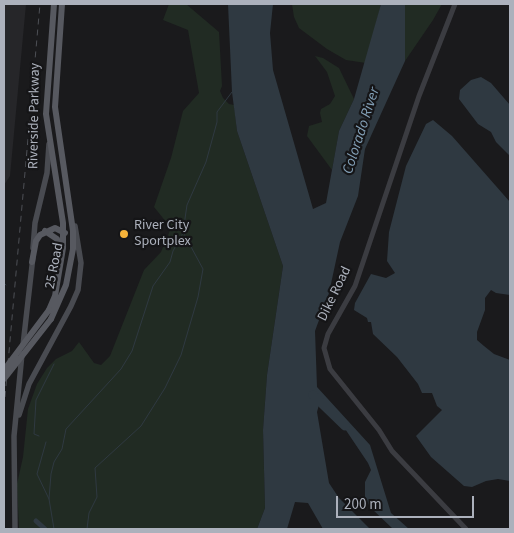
<!DOCTYPE html>
<html>
<head>
<meta charset="utf-8">
<style>
  body { margin:0 }
  #map { position:relative; width:514px; height:533px; overflow:hidden; background:#1a1a1c; font-family:"Source Sans 3",sans-serif }
  canvas { display:block }
  .frame { position:absolute; inset:0; border:5px solid #acb1bc; pointer-events:none }
  .scale { position:absolute; left:336px; top:496px; width:138px; height:22px; box-sizing:border-box; border:2px solid #acb1bc; border-top:0; padding-left:6px; font-size:15px; line-height:18px; white-space:nowrap; color:#acb1bc; -webkit-text-stroke:4px #151517; paint-order:stroke }
</style>
</head>
<body>
<div id="map">
<canvas width="514" height="533"></canvas>
<div class="frame"></div>
<div class="scale">200 m</div>
</div>
<script>
const g = document.querySelector('canvas').getContext('2d');
g.lineJoin = 'round';
function paint(path, color) {
  g.fillStyle = color;
  g.fill(path, 'evenodd');
}
function poly(rows) {
  const path = new Path2D();
  for (const r of rows) {
    path.moveTo(r[0], r[1]);
    for (let i = 2; i < r.length; i += 2) path.lineTo(r[i], r[i + 1]);
  }
  return path;
}
function trace(path, color, width, dash) {
  g.strokeStyle = color;
  g.lineWidth = width;
  g.lineCap = dash ? 'butt' : 'round';
  g.setLineDash(dash || []);
  g.stroke(path);
}
function label(font, color, halo, rows, align = 'center') {
  g.font = font + ' "Source Sans 3",sans-serif';
  g.lineWidth = 4.5;
  g.setLineDash([]);
  g.textBaseline = 'middle';
  g.strokeStyle = halo;
  g.fillStyle = color;
  for (const [text, x, y, turn = 0] of rows) {
    g.save();
    g.translate(x, y);
    g.rotate((+turn || 0) * Math.PI / 180);
    g.textAlign = isNaN(turn) ? turn : align;
    if (halo) g.strokeText(text, 0, 0);
    g.fillText(text, 0, 0);
    g.restore();
  }
}
paint(poly([
  [4,4,26,4,10,176,4,185]
]), '#262629');
paint(poly([
  [169,4,186,4,219,32,222,86,220,91,223,98,229,104,234,105,237,131,283,266,267,375,263,430,265,508,257,529,19,529,17,484,23,457,28,409,37,384,47,368,56,359,72,351,79,342,94,363,101,365,110,356,144,270,161,252,171,228,154,207,171,158,183,111,199,93,188,30,163,20],
  [292,4,381,4,366,63,346,60,327,49,299,28,294,17],
  [405,4,442,4,433,20,405,61],
  [315,56,323,58,339,68,354,99,339,131,332,170,307,136,309,126,322,122,320,113,321,109,330,104,335,96,327,72]
]), '#212b23');
paint(poly([
  [228,4,273,4,270,33,273,70,313,209,326,203,339,131,354,99,381,4,405,4,405,61,365,149,358,196,340,242,329,293,315,331,317,387,370,445,391,513,409,529,393,529,370,507,365,497,365,482,371,470,368,463,331,408,320,401,317,412,329,483,339,498,370,529,323,529,308,503,295,502,287,529,257,529,265,508,263,430,267,375,283,266,237,131,232,92],
  [481,77,491,83,510,105,510,156,496,142,491,132,478,124,459,99,460,90,471,80],
  [433,120,452,136,510,202,510,295,496,293,491,290,485,298,485,310,477,332,477,340,484,346,494,354,510,360,510,481,498,479,486,481,472,487,464,486,431,457,416,436,442,410,437,406,432,393,422,393,418,384,397,357,373,334,371,322,368,322,367,318,354,310,355,303,371,274,386,278,395,273,387,261,389,232,406,166,426,124]
]), '#2f3941');
trace(poly([
  [4,283,6,285],
  [39,436,34,434,36,400,54,364],
  [46,442,37,474,49,499,54,529],
  [49,499,51,474,54,462,62,449,66,429,121,369,132,351,153,286,170,262,173,251,183,233],
  [87,529,89,513,97,497,95,468,141,426,165,388,181,355,198,297,203,269,183,232,187,205,206,162,217,122,217,112,232,92]
]), '#2f3941', 1);
trace(poly([
  [36,521,45,529]
]), '#2f3941', 5);
trace(poly([
  [313,395,345,426]
]), '#2f3941', 9);
trace(poly([
  [455,4,419,96,355,286,328,334,324,348,330,369,379,430,392,451,466,529]
]), '#3b3c41', 5);
trace(poly([
  [33,248,35,223,47,173,49,144],
  [23,345,33,257],
  [19,415,29,384,71,306,78,290,81,263,75,226],
  [15,529,14,436,22,354]
]), '#494b51', 5.5);
trace(poly([
  [45,231,57,239,60,258],
  [32,262,36,241,40,235,55,228,65,233],
  [49,310,55,296,63,248,63,223,46,114,54,4],
  [51,319,66,285,73,249,73,231,55,107,62,4]
]), '#575960', 6);
trace(poly([
  [4,408,40,4]
]), '#4e5056', 1, [6, 5]);
trace(poly([
  [4,370,49,310],
  [4,379,51,319]
]), '#575960', 6);
for (const [x, y, r, color] of [
  [124,234,5,"#f5b239"]
]) {
  const dot = new Path2D();
  dot.arc(x, y, r, 0, 2 * Math.PI);
  g.fillStyle = color;
  g.fill(dot);
  trace(dot, '#151517', 2);
}
label('14px', '#acb1bc', '#151517', [
  ["Riverside Parkway",35,116,-89],
  ["25 Road",55,266,-79],
  ["Dike Road",335,294,-64]
]);
label('14px', '#acb1bc', '#151517', [
  ["River City",134,226],
  ["Sportplex",134,242]
], 'left');
label('italic 15px', '#83a0b7', '#151517', [
  ["Colorado River",362,131,-72]
]);
</script>
</body>
</html>
